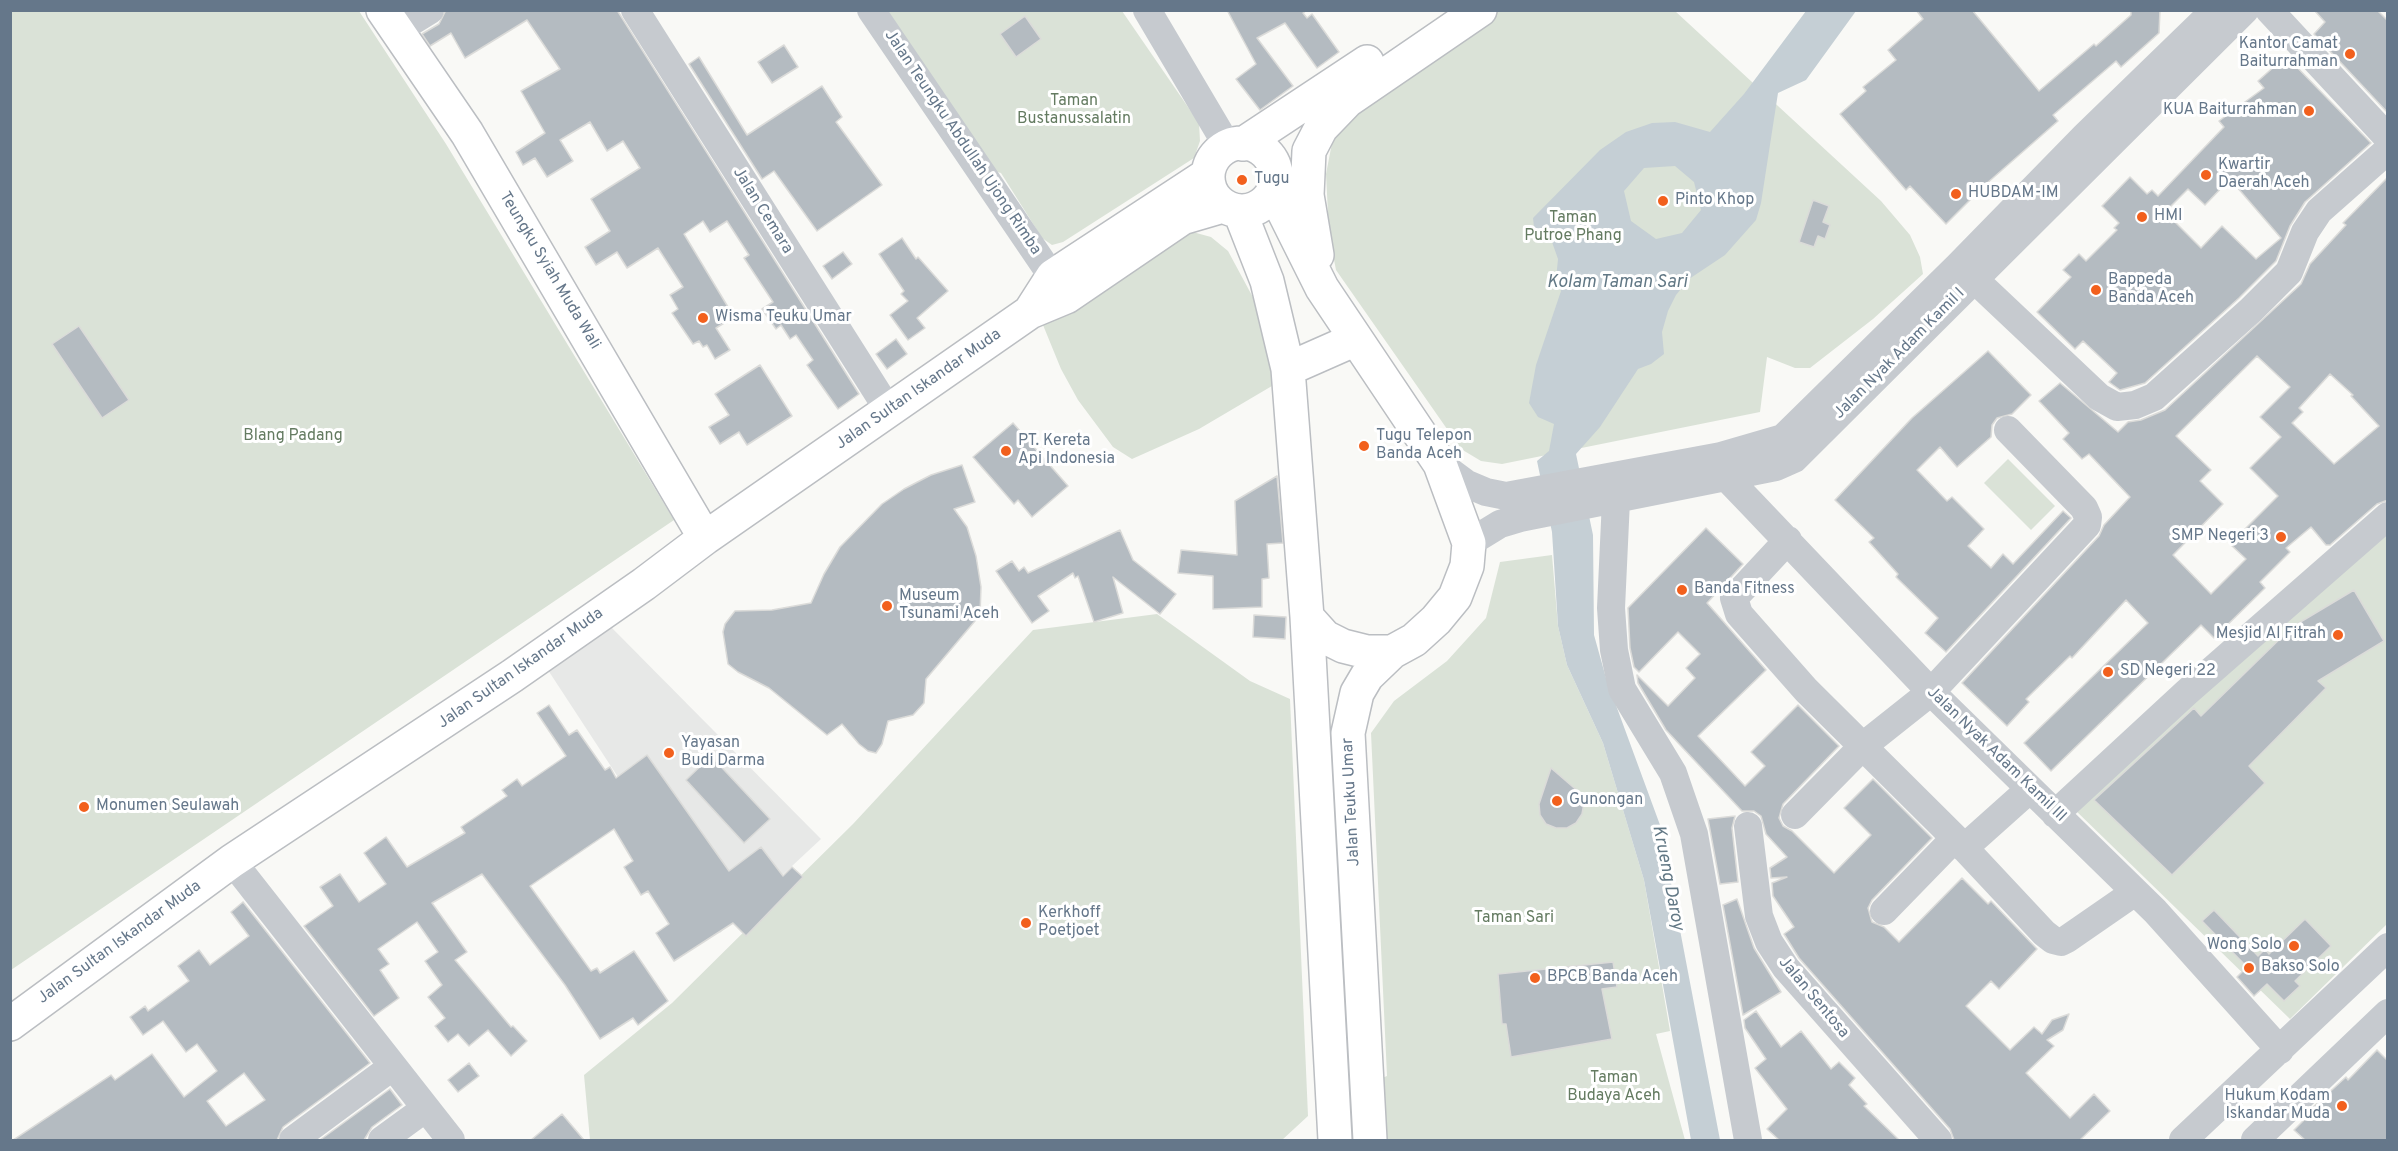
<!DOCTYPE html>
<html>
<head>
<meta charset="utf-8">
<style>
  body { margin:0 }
  #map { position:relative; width:2398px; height:1151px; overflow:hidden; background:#f9f9f6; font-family:Overpass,sans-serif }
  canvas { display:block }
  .frame { position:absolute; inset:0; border:12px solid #65778a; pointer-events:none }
</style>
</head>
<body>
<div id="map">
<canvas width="2398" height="1151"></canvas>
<div class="frame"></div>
</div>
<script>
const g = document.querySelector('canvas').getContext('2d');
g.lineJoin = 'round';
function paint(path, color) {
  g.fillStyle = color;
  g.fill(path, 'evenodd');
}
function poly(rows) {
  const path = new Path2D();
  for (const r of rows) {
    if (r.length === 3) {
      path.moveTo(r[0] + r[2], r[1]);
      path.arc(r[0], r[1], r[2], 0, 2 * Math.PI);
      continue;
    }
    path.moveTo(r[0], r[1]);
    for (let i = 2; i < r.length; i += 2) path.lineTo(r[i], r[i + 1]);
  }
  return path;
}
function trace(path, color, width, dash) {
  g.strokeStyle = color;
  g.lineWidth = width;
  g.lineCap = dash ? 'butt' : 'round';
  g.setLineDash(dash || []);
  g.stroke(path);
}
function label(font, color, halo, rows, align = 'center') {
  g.font = font + ' Overpass,sans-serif';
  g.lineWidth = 6;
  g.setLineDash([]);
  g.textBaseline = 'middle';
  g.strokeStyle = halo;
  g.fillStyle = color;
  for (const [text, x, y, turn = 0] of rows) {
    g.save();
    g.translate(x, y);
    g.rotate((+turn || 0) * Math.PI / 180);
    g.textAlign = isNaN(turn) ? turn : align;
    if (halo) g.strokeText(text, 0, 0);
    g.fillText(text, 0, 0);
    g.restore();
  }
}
paint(poly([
  [610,626,821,839,720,933,546,667]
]), '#e7e8e7');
paint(poly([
  [11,11,359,11,446,144,674,520,11,970],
  [876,11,1122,11,1199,123,1200,141,1194,158,1063,242,1052,245,1042,238,1001,173,979,167],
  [1496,11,1675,11,1881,201,1910,235,1920,257,1923,274,1873,319,1810,368,1795,368,1767,357,1760,412,1502,464,1481,461,1461,449,1336,270,1329,234,1326,174,1332,143,1355,106],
  [1189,231,1211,237,1228,251,1256,303,1277,383,1199,429,1132,459,1113,447,1078,400,1061,369,1043,325,1167,238],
  [2008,459,2055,506,2031,530,1984,483],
  [2387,516,2387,924,2290,1019,2072,807],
  [1552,555,1558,626,1567,665,1603,743,1644,880,1670,1031,1656,1034,1685,1140,1385,1140,1382,1078,1387,1076,1371,733,1394,701,1447,661,1486,618,1500,562],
  [1157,614,1250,681,1290,699,1308,1116,1282,1140,590,1140,584,1075,672,1003,853,824,1033,630]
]), '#dae2d7');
paint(poly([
  [1806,11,1856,11,1806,80,1778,93,1761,203,1756,220,1725,255,1689,279,1676,295,1668,311,1662,332,1664,354,1651,364,1638,369,1600,427,1576,454,1593,535,1594,635,1606,678,1660,825,1720,1140,1691,1140,1644,880,1603,743,1567,665,1558,626,1552,532,1537,461,1549,451,1554,424,1538,417,1529,403,1536,365,1561,291,1556,279,1558,259,1552,242,1534,227,1533,218,1600,150,1626,132,1652,123,1675,122,1710,132,1744,94],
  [1675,166,1694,182,1701,210,1682,233,1656,239,1631,221,1624,191,1644,168]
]), '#c5cfd5');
const building = poly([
  [446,10,617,10,859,394,838,409,807,365,813,360,796,335,790,339,781,325,776,329,762,309,773,302,744,258,749,255,727,221,710,232,703,221,684,234,734,317,716,328,730,350,715,359,707,345,703,347,699,341,693,344,672,313,678,309,670,295,683,287,658,248,627,268,617,252,596,265,585,247,610,231,591,199,640,168,623,141,607,151,590,122,560,140,573,161,547,177,535,158,523,165,516,152,545,133,521,91,560,69,527,20,465,58,451,33,430,46,422,34,439,24,446,10],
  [1227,10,1307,10,1303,13,1307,18,1312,14,1339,52,1317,68,1285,23,1257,38,1293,86,1260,110,1236,79,1256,64,1227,10],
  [1916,10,1972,10,2039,91,2094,44,2096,46,2131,15,2131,10,2160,10,2159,33,2121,67,2116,61,2053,115,2058,121,1986,184,1946,224,1910,186,1906,190,1840,114,1866,91,1863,87,1896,60,1888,50,1923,19,1916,10],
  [2314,10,2377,10,2388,21,2388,113,2314,34,2325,22,2314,10],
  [1025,16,1041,39,1016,57,1000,34,1025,16],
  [784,45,798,67,772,83,758,62,784,45],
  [2286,56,2371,143,2305,202,2290,226,2276,261,2239,298,2145,383,2120,390,2109,382,2117,373,2083,341,2075,349,2037,312,2071,277,2063,270,2079,254,2086,261,2117,230,2114,228,2119,223,2102,206,2130,177,2147,194,2152,190,2158,196,2224,127,2219,121,2264,88,2258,81,2286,56],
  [2230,179,2281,238,2256,259,2222,226,2201,248,2165,212,2188,189,2205,205,2230,179],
  [699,57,747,135,822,86,842,117,836,122,882,185,817,231,774,171,762,179,689,64,699,57],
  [2388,177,2388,500,2377,504,2330,545,2326,545,2311,527,2286,548,2290,552,2260,582,2265,588,2214,638,2201,625,2051,771,2024,743,2148,623,2126,600,2072,658,2070,656,2026,699,2029,702,2007,726,1962,683,2099,536,2104,525,2130,497,2089,454,2082,459,2063,439,2069,433,2039,401,2060,383,2118,432,2128,422,2141,420,2165,410,2301,284,2310,264,2346,225,2343,223,2388,177],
  [2257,356,2290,387,2260,417,2281,437,2250,468,2278,496,2230,544,2246,559,2211,594,2173,555,2223,504,2200,481,2211,470,2176,436,2257,356],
  [2330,374,2353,395,2351,396,2379,426,2334,464,2292,423,2303,412,2299,408,2330,374],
  [1813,200,1829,206,1823,222,1830,225,1825,239,1818,236,1814,247,1799,242,1813,200],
  [902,238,916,259,918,257,948,291,917,318,925,328,908,340,890,315,908,301,901,294,904,291,879,254,902,238],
  [843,252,852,264,832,279,823,266,843,252],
  [79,326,129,400,102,418,52,344,79,326],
  [896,339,907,354,887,369,876,354,896,339],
  [1988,351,2031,395,2012,414,1997,418,1992,425,1991,437,1957,467,1940,447,1917,470,1947,501,1952,497,1984,529,1968,546,1991,568,2003,554,2013,564,2063,511,2071,518,1946,652,1925,633,1938,618,1896,577,1898,574,1869,542,1874,538,1835,500,1912,418,1988,351],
  [760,365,792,416,747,445,739,432,720,444,709,427,729,415,715,394,760,365],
  [1013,423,1068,486,1032,517,1018,500,1014,504,973,457,1013,423],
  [962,465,975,502,954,509,967,527,976,556,981,587,980,615,926,679,924,703,913,715,888,721,882,744,876,753,868,751,859,744,842,724,827,735,769,688,738,672,728,664,723,632,725,624,735,611,772,610,811,603,824,574,840,547,882,504,904,489,931,475,962,465],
  [1277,476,1283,543,1267,544,1269,578,1262,579,1262,607,1213,609,1213,576,1178,573,1181,550,1237,555,1235,501,1277,476],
  [1706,528,1743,564,1707,603,1766,670,1698,736,1745,786,1765,766,1751,752,1798,705,1839,746,1783,804,1779,818,1783,826,1792,831,1834,873,1871,835,1844,808,1873,779,1932,838,1872,900,1868,908,1872,922,1884,927,1899,942,1962,878,1988,904,1991,901,2037,949,1999,989,1991,981,1966,1006,2010,1050,2034,1027,2042,1034,2052,1020,2069,1014,2063,1030,2047,1040,2054,1046,2026,1073,2070,1118,2094,1094,2110,1111,2080,1140,1954,1140,1950,1129,1799,958,1784,934,1794,927,1773,896,1772,883,1787,877,1771,878,1770,868,1787,857,1766,834,1761,816,1754,811,1742,811,1666,730,1638,683,1637,675,1668,706,1695,678,1686,668,1700,654,1678,632,1639,672,1634,667,1630,648,1628,608,1706,528],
  [1120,530,1133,560,1176,594,1160,614,1113,577,1123,613,1094,622,1078,576,1075,578,1073,573,1038,596,1049,611,1032,623,996,571,1012,561,1019,571,1024,567,1028,573,1120,530],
  [2354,590,2384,641,2318,681,2326,688,2249,766,2265,783,2172,875,2094,800,2194,708,2201,716,2292,627,2354,590],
  [1254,615,1286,617,1285,639,1253,637,1254,615],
  [549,705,569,735,577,730,605,770,610,767,616,778,647,755,729,871,761,847,783,876,792,867,803,877,746,936,733,923,674,961,656,933,669,924,648,891,641,895,624,867,633,861,614,829,530,886,591,971,597,968,600,973,634,951,668,1001,638,1025,633,1018,600,1039,565,985,482,874,432,903,467,952,455,960,511,1027,513,1026,527,1041,511,1056,488,1030,469,1046,458,1034,448,1042,435,1026,445,1018,428,997,442,985,425,961,438,952,417,922,378,949,389,964,380,970,399,998,374,1016,304,926,333,906,320,887,340,874,359,902,386,884,364,853,386,837,407,867,465,833,461,827,507,796,502,790,517,779,522,786,566,756,537,713,549,705],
  [711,756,770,819,744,843,686,780,711,756],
  [1551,768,1580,793,1584,803,1582,814,1576,823,1567,828,1556,828,1546,824,1540,815,1539,804,1551,768],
  [1735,816,1732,828,1738,882,1720,884,1708,819,1735,816],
  [1737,899,1754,948,1781,992,1743,1015,1723,905,1737,899],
  [243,902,370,1063,283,1127,277,1140,13,1140,111,1075,115,1080,152,1054,184,1097,217,1071,197,1044,186,1052,163,1021,143,1035,130,1017,145,1006,148,1011,189,981,178,966,199,950,210,965,249,936,231,912,243,902],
  [244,1073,265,1100,226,1126,207,1101,244,1073],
  [2214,910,2258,956,2265,949,2269,954,2305,919,2331,946,2295,981,2300,986,2284,1001,2267,984,2254,996,2237,977,2247,967,2202,921,2214,910],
  [1613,962,1617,987,1602,989,1612,1039,1511,1057,1506,1024,1502,1024,1498,974,1613,962],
  [1756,1011,1781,1047,1801,1031,1831,1069,1839,1062,1855,1078,1849,1085,1867,1104,1864,1106,1899,1140,1779,1140,1767,1129,1787,1109,1755,1068,1766,1059,1745,1028,1744,1020,1756,1011],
  [2377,1050,2388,1061,2388,1140,2305,1140,2294,1130,2313,1111,2311,1109,2346,1077,2348,1080,2377,1050],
  [469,1063,479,1076,458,1092,448,1080,469,1063],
  [390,1089,402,1105,372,1127,364,1140,320,1140,390,1089],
  [562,1114,584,1140,531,1140,562,1114]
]);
paint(building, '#b4bbc1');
trace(building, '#dbdbd9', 1.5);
const highway = poly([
  [383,10,467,133,705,538],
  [1242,177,34],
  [1243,144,1367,62],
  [1278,200,1322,288,1440,464,1469,543,1467,566,1455,597,1436,620,1414,640,1392,652,1367,676,1357,693,1348,733,1370,1140],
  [1240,212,1267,281,1288,369,1307,617,1335,1140],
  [1317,255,1307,195,1309,151,1321,128,1347,101,1480,10],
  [1030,312,1053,276,1207,175],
  [1288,369,1356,339],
  [1307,617,1325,637,1343,646,1367,652,1392,652],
  [10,1024,232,861,512,676,644,584,705,538,1030,312,1066,297,1182,218,1223,206]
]);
trace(highway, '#bbbec2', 36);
trace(poly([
  [635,10,889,411],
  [871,10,1064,294],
  [1147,10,1228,147],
  [2269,10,2388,138],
  [396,31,430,10],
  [1975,280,2099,397,2117,407,2135,405,2154,397,2251,310,2289,272,2305,232,2319,211,2388,150],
  [1440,464,1467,484,1486,492,1506,496,1721,456,1783,438,1958,266,2085,136,2215,10],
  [1723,464,1726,477,1751,503,1931,692,2155,911,2280,1050],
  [1616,500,1611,608,1614,650,1622,689,1673,773,1694,834,1748,1140],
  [1788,540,1734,598,1739,614,1806,690,1955,838,2044,933,2053,940,2061,942,2067,939,2135,892],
  [1469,543,1500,524,1520,518,1776,467,1794,459,2245,10],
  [2055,814,2187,692,2388,516],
  [1795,815,1863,746,1931,692,2087,525,2088,517,2084,508,2008,430],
  [1748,826,1759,916,1769,942,1786,968,1938,1140],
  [1964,848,2030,789],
  [232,861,451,1140],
  [1884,911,1955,838],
  [293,1140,392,1067],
  [382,1140,426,1108],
  [2183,1140,2388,947],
  [2255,1140,2388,1013]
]), '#c6cacf', 28);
trace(highway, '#fff', 33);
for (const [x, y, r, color] of [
  [2350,54,6,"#f2601d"],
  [2309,111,6,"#f2601d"],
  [2206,175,6,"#f2601d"],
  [1242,180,6,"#f2601d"],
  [1956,194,6,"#f2601d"],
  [1663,201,6,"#f2601d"],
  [2142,217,6,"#f2601d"],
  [2096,290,6,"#f2601d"],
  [703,318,6,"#f2601d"],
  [1364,446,6,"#f2601d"],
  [1006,451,6,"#f2601d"],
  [2281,537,6,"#f2601d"],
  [1682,590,6,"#f2601d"],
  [887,606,6,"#f2601d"],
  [2338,635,6,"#f2601d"],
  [2108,672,6,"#f2601d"],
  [669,753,6,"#f2601d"],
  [1557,801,6,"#f2601d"],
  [84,807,6,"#f2601d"],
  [1026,923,6,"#f2601d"],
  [2294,946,6,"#f2601d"],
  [2249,968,6,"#f2601d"],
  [1535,978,6,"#f2601d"],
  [2342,1106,6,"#f2601d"]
]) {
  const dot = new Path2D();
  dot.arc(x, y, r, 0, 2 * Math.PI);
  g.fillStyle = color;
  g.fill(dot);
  trace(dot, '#fff', 2);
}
label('16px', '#65778a', '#fff', [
  ["Kantor Camat",2338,45,"right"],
  ["Baiturrahman",2338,63,"right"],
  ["KUA Baiturrahman",2297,111,"right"],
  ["Kwartir",2218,166],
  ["Daerah Aceh",2218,184],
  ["Tugu",1254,180],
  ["HUBDAM-IM",1968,194],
  ["Pinto Khop",1675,201],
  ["HMI",2154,217],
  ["Bappeda",2108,281],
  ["Banda Aceh",2108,299],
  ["Wisma Teuku Umar",715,318],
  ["Tugu Telepon",1376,437],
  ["Banda Aceh",1376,455],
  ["PT. Kereta",1018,442],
  ["Api Indonesia",1018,460],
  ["SMP Negeri 3",2269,537,"right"],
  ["Banda Fitness",1694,590],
  ["Museum",899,597],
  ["Tsunami Aceh",899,615],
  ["Mesjid Al Fitrah",2326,635,"right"],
  ["SD Negeri 22",2120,672],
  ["Yayasan",681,744],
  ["Budi Darma",681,762],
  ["Gunongan",1569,801],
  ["Monumen Seulawah",96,807],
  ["Kerkhoff",1038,914],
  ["Poetjoet",1038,932],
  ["Wong Solo",2282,946,"right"],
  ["Bakso Solo",2261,968],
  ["BPCB Banda Aceh",1547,978],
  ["Hukum Kodam",2330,1097,"right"],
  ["Iskandar Muda",2330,1115,"right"]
], 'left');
label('16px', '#647b61', '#fff', [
  ["Taman",1074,102],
  ["Bustanussalatin",1074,120],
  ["Taman",1573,219],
  ["Putroe Phang",1573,237],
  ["Blang Padang",293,437],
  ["Taman Sari",1514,919],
  ["Taman",1614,1079],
  ["Budaya Aceh",1614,1097]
]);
label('16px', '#65778a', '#fff', [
  ["Jalan Teungku Abdullah Ujong Rimba",962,143,56],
  ["Jalan Cemara",762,211,58],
  ["Teungku Syiah Muda Wali",549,271,59],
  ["Jalan Nyak Adam Kamil I",1900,354,-45],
  ["Jalan Sultan Iskandar Muda",919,390,-35],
  ["Jalan Sultan Iskandar Muda",521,669,-35],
  ["Jalan Nyak Adam Kamil III",1996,755,44],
  ["Jalan Teuku Umar",1352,802,-93],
  ["Jalan Sultan Iskandar Muda",120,943,-36],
  ["Jalan Sentosa",1813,998,50]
]);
label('italic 18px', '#627885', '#fff', [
  ["Kolam Taman Sari",1617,283],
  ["Krueng Daroy",1667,878,79]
]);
</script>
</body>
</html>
